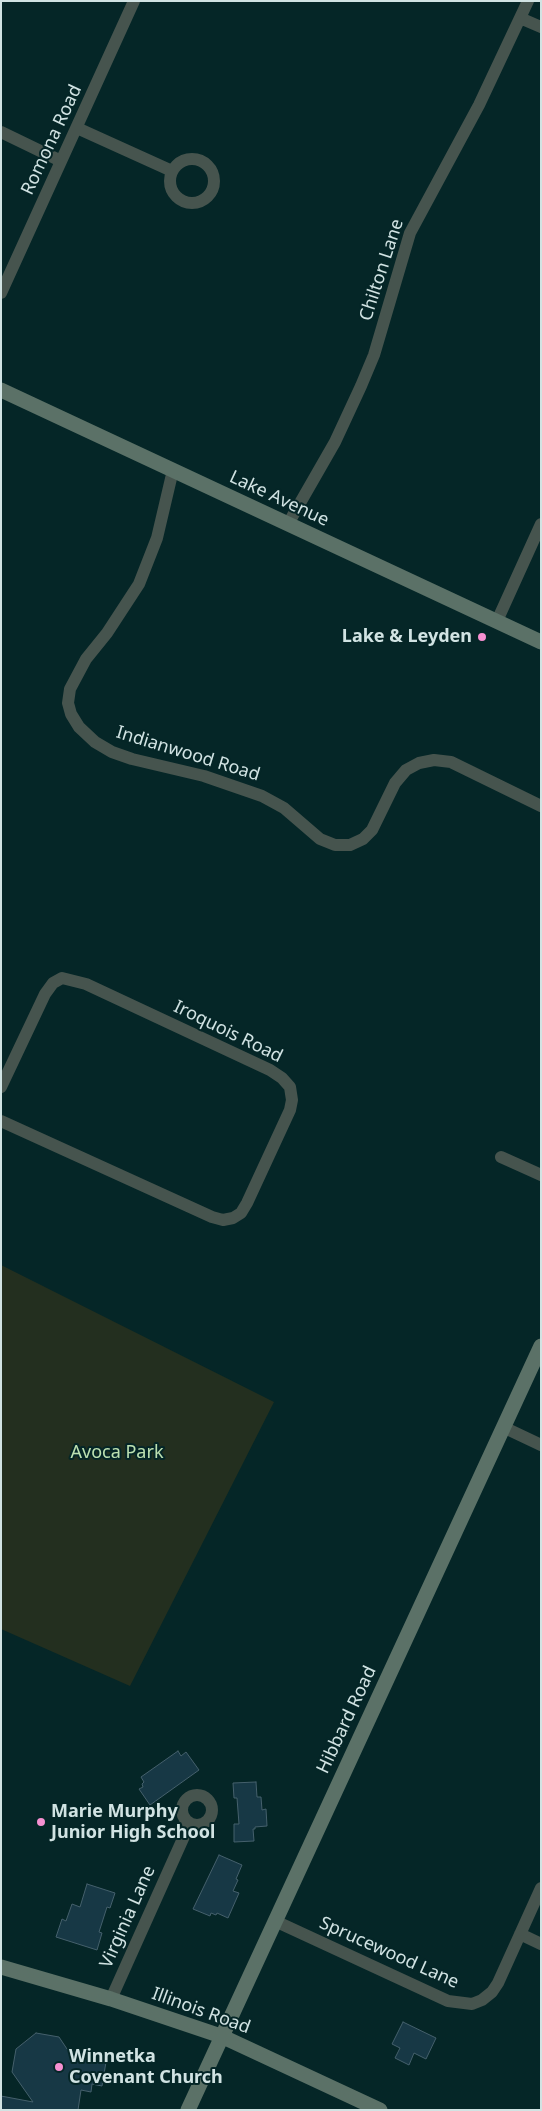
<!DOCTYPE html>
<html>
<head>
<meta charset="utf-8">
<style>
  body { margin:0 }
  #map { position:relative; width:542px; height:2111px; overflow:hidden; background:#052627; font-family:"Noto Sans",sans-serif }
  canvas { display:block }
  .frame { position:absolute; inset:0; border:2px solid #d1e3e3; pointer-events:none }
</style>
</head>
<body>
<div id="map">
<canvas width="542" height="2111"></canvas>
<div class="frame"></div>
</div>
<script>
const g = document.querySelector('canvas').getContext('2d');
g.lineJoin = 'round';
function paint(path, color) {
  g.fillStyle = color;
  g.fill(path, 'evenodd');
}
function poly(rows) {
  const path = new Path2D();
  for (const r of rows) {
    if (r.length === 3) {
      path.moveTo(r[0] + r[2], r[1]);
      path.arc(r[0], r[1], r[2], 0, 2 * Math.PI);
      continue;
    }
    path.moveTo(r[0], r[1]);
    for (let i = 2; i < r.length; i += 2) path.lineTo(r[i], r[i + 1]);
  }
  return path;
}
function trace(path, color, width, dash) {
  g.strokeStyle = color;
  g.lineWidth = width;
  g.lineCap = dash ? 'butt' : 'round';
  g.setLineDash(dash || []);
  g.stroke(path);
}
function label(font, color, halo, rows, align = 'center') {
  g.font = font + ' "Noto Sans",sans-serif';
  g.lineWidth = 4;
  g.setLineDash([]);
  g.textBaseline = 'middle';
  g.strokeStyle = halo;
  g.fillStyle = color;
  for (const [text, x, y, turn = 0] of rows) {
    g.save();
    g.translate(x, y);
    g.rotate((+turn || 0) * Math.PI / 180);
    g.textAlign = isNaN(turn) ? turn : align;
    if (halo) g.strokeText(text, 0, 0);
    g.fillText(text, 0, 0);
    g.restore();
  }
}
paint(poly([
  [1,1265,274,1402,130,1686,1,1629]
]), '#232f1f');
const building = poly([
  [178,1751,181,1756,186,1752,199,1770,150,1805,139,1789,143,1787,142,1784,144,1782,141,1777,178,1751],
  [256,1782,257,1797,261,1797,262,1810,266,1809,267,1826,255,1827,255,1829,253,1829,254,1841,234,1842,234,1824,239,1824,237,1798,234,1798,233,1783,256,1782],
  [219,1855,242,1865,236,1879,238,1880,233,1891,239,1893,228,1918,217,1913,216,1915,211,1913,210,1916,193,1909,219,1855],
  [87,1884,115,1893,110,1908,107,1907,99,1932,102,1933,97,1950,56,1937,62,1919,66,1921,72,1904,80,1907,87,1884],
  [403,2022,436,2038,426,2059,414,2053,409,2065,395,2058,400,2048,392,2044,403,2022],
  [36,2033,59,2037,67,2049,97,2054,96,2060,106,2062,102,2086,92,2084,91,2092,81,2090,78,2110,1,2110,1,2096,33,2102,12,2072,16,2049,36,2033]
]);
paint(building, '#173845');
trace(building, '#45606c', 1);
trace(poly([
  [520,18,541,27],
  [77,128,172,171],
  [1,132,61,161],
  [192,181,22],
  [1,293,134,1],
  [173,470,157,538,139,584,107,633,86,659,70,689,68,703,71,714,79,727,95,742,112,752,132,759,204,776,262,796,284,808,320,839,335,845,350,845,363,839,372,830,395,783,406,770,419,763,434,760,451,762,541,806],
  [288,524,335,442,361,386,374,355,410,233,479,105,528,1],
  [497,621,541,524],
  [1,1087,45,994,53,983,62,978,86,984,270,1070,282,1078,290,1087,292,1100,290,1110,247,1203,241,1213,233,1218,223,1220,212,1217,1,1121],
  [501,1157,541,1175],
  [503,1427,541,1445],
  [197,1810,15],
  [275,1921,448,2001,472,2004,482,2000,492,1992,498,1983,541,1888],
  [520,1934,541,1944],
  [111,1999,190,1823]
]), '#46544e', 12);
trace(poly([
  [1,390,541,642],
  [1,1967,111,1999,221,2036,380,2110],
  [188,2110,541,1346]
]), '#5b7167', 15);
for (const [x, y, r, color] of [
  [482,637,5,"#f690d1"],
  [41,1822,5,"#f690d1"],
  [59,2067,5,"#f690d1"]
]) {
  const dot = new Path2D();
  dot.arc(x, y, r, 0, 2 * Math.PI);
  g.fillStyle = color;
  g.fill(dot);
  trace(dot, '#052627', 2);
}
label('18px', '#d1e3e3', '#052627', [
  ["Romona Road",52,140,-65],
  ["Chilton Lane",382,270,-72],
  ["Lake Avenue",279,499,25],
  ["Indianwood Road",188,754,17],
  ["Iroquois Road",228,1032,26],
  ["Hibbard Road",347,1720,-65],
  ["Virginia Lane",128,1917,-66],
  ["Sprucewood Lane",389,1953,24],
  ["Illinois Road",201,2011,20]
]);
label('bold 18px', '#d1e3e3', '#052627', [
  ["Lake & Leyden",472,637,"right"],
  ["Marie Murphy",51,1812],
  ["Junior High School",51,1833],
  ["Winnetka",69,2057],
  ["Covenant Church",69,2078]
], 'left');
label('18px', '#bde1b1', '#052627', [
  ["Avoca Park",117,1453]
]);
</script>
</body>
</html>
